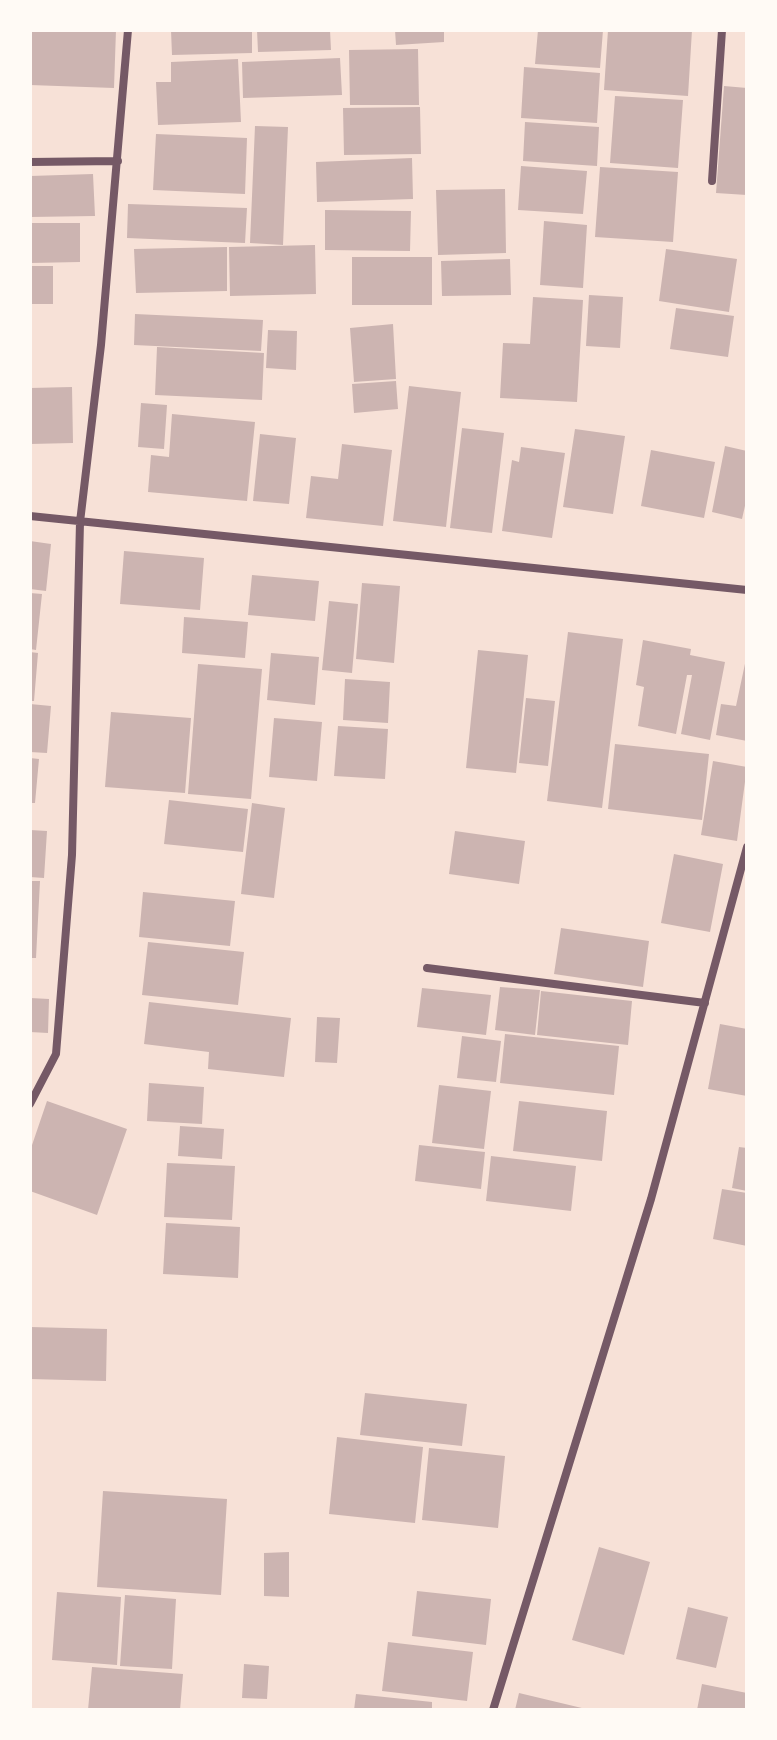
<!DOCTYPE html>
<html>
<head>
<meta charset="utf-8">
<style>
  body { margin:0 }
  #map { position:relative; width:777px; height:1740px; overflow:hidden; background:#f7e1d7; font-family:Montserrat,sans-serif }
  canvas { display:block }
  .frame { position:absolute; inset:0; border:32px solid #fffaf5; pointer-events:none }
</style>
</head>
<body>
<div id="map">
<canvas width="777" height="1740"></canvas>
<div class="frame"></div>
</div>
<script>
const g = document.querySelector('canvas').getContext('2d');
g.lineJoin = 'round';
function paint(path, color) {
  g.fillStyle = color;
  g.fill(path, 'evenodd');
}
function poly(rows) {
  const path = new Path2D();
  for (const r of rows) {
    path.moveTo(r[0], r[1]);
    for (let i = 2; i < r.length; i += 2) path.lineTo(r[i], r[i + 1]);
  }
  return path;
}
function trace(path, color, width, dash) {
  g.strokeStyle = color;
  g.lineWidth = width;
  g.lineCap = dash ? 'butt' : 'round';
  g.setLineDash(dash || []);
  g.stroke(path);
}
paint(poly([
  [30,30,116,30,114,88,30,85],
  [171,30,252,30,252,53,172,55],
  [257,30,330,30,331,50,258,52],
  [395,30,444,30,444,42,396,45],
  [538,30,603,30,600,68,535,64],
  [608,30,692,30,688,96,604,90],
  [418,49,419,105,350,105,349,50],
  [340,58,342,95,243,98,242,62],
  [238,59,241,122,158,125,156,82,171,82,171,62],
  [524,67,600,73,597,123,521,118],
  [724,86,747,88,747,195,716,193],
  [615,96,683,100,678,168,610,163],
  [420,107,421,154,344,155,343,108],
  [525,122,599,127,597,166,523,161],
  [255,126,288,127,283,245,250,243],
  [156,134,247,138,245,194,153,190],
  [412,158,413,199,317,202,316,162],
  [521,166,587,171,583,214,518,210],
  [600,167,678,172,673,242,595,237],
  [93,174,95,216,30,217,30,176],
  [505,189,506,253,438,255,436,190],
  [128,204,247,208,245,243,127,238],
  [325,210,411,211,410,251,325,250],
  [544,221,587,225,583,288,540,285],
  [30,223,80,223,80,262,30,263],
  [315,245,316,294,230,296,229,247],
  [227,247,227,291,136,293,134,249],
  [666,249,737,259,729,312,659,301],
  [352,257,432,257,432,305,352,305],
  [510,259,511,295,442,296,441,261],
  [30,266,53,266,53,304,30,304],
  [589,295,623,297,620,348,586,346],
  [533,297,583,300,577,402,500,398,503,343,530,344],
  [676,308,734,316,728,357,670,349],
  [135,314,263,320,261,351,134,345],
  [393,324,396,379,354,382,350,328],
  [268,330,297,331,296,370,266,368],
  [157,347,264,353,262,400,155,395],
  [396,381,398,409,354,413,352,384],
  [409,386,461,392,446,527,393,521],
  [72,387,73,443,30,444,30,388],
  [141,403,167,405,164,449,138,447],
  [172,414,255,422,247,501,148,492,151,455,169,457],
  [462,428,504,433,492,533,450,528],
  [575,429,625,436,613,514,563,507],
  [260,434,296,438,289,504,253,501],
  [342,444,392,450,383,526,306,518,311,476,338,479],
  [725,446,747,451,747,497,742,519,712,512],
  [521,447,565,453,552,538,502,531,512,460,519,462],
  [651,450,715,462,704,518,641,506],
  [30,541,51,544,46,591,30,589],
  [124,551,204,558,200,610,120,604],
  [252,575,319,581,315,621,248,615],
  [362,583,400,586,394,663,356,659],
  [30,593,42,594,36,650,30,649],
  [329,601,358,604,352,673,322,670],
  [184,617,248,622,245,658,182,653],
  [568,632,623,639,602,808,547,801],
  [643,640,691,649,690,655,725,662,710,740,681,734,692,675,687,675,676,734,638,726,644,687,636,685],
  [478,650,528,655,516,773,466,768],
  [30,652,38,653,34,701,30,701],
  [271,653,319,657,315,705,267,700],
  [746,659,747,659,747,741,716,735,721,704,736,706],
  [198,664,262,669,251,799,188,794],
  [345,679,390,682,388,723,343,720],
  [526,698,555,701,548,766,519,763],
  [30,704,51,706,47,753,30,752],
  [111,712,191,718,185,793,105,787],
  [274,718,322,722,317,781,269,777],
  [338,726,388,729,385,779,334,776],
  [615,744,709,754,702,820,608,809],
  [30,758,39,759,35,803,30,803],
  [713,761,747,767,737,841,701,835],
  [169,800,248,809,243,852,164,844],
  [252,803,285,808,274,898,241,894],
  [30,830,47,831,44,878,30,877],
  [455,831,525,841,519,884,449,874],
  [674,854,723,864,710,932,661,923],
  [30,881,40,881,36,958,30,958],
  [143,892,235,901,230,946,139,937],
  [561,928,649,941,643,987,554,974],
  [148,942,244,952,238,1005,142,995],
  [500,987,540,990,535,1035,495,1030],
  [422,988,491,995,486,1035,417,1027],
  [541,991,632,1001,628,1045,537,1035],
  [30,998,49,999,48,1033,30,1032],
  [149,1002,291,1018,284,1077,208,1069,209,1052,144,1044],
  [317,1017,340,1018,337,1063,315,1062],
  [720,1024,747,1029,747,1096,708,1089],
  [505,1034,619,1046,614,1095,500,1083],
  [462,1036,501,1041,496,1082,457,1078],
  [149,1083,204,1087,202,1124,147,1121],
  [439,1085,491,1091,484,1149,432,1143],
  [47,1101,127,1129,97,1215,30,1191,30,1151],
  [519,1101,607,1111,602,1161,513,1151],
  [180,1126,224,1129,222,1159,178,1156],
  [419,1145,485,1152,481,1189,415,1181],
  [739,1147,747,1148,747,1191,732,1188],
  [491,1156,576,1166,571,1211,486,1201],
  [167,1163,235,1166,232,1220,164,1217],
  [722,1189,747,1193,747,1246,713,1239],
  [166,1223,240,1227,238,1278,163,1274],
  [30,1327,107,1329,106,1381,30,1379],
  [365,1393,467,1404,462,1446,360,1435],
  [337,1437,423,1447,415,1523,329,1514],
  [429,1448,505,1456,498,1528,422,1520],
  [103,1491,227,1499,221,1595,97,1587],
  [599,1547,650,1562,624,1655,572,1640],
  [289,1552,289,1597,264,1596,264,1553],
  [417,1591,491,1599,486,1645,412,1636],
  [57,1592,121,1597,117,1665,52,1660],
  [125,1595,176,1599,172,1669,120,1666],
  [688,1607,728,1617,716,1668,676,1659],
  [388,1642,473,1652,467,1701,382,1691],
  [244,1664,269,1666,267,1699,242,1698],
  [92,1667,183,1674,180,1710,88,1710],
  [702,1684,747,1693,747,1710,697,1710],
  [519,1693,586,1709,586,1710,515,1710],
  [356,1694,432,1702,432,1710,354,1710]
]), '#ccb4b1');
trace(poly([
  [30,162,118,161],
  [712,181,722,30],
  [30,516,747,590],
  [427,968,705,1003],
  [30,1104,56,1054,72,855,80,522,101,345,128,30],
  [493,1710,651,1199,747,847]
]), '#755966', 8);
</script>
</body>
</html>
